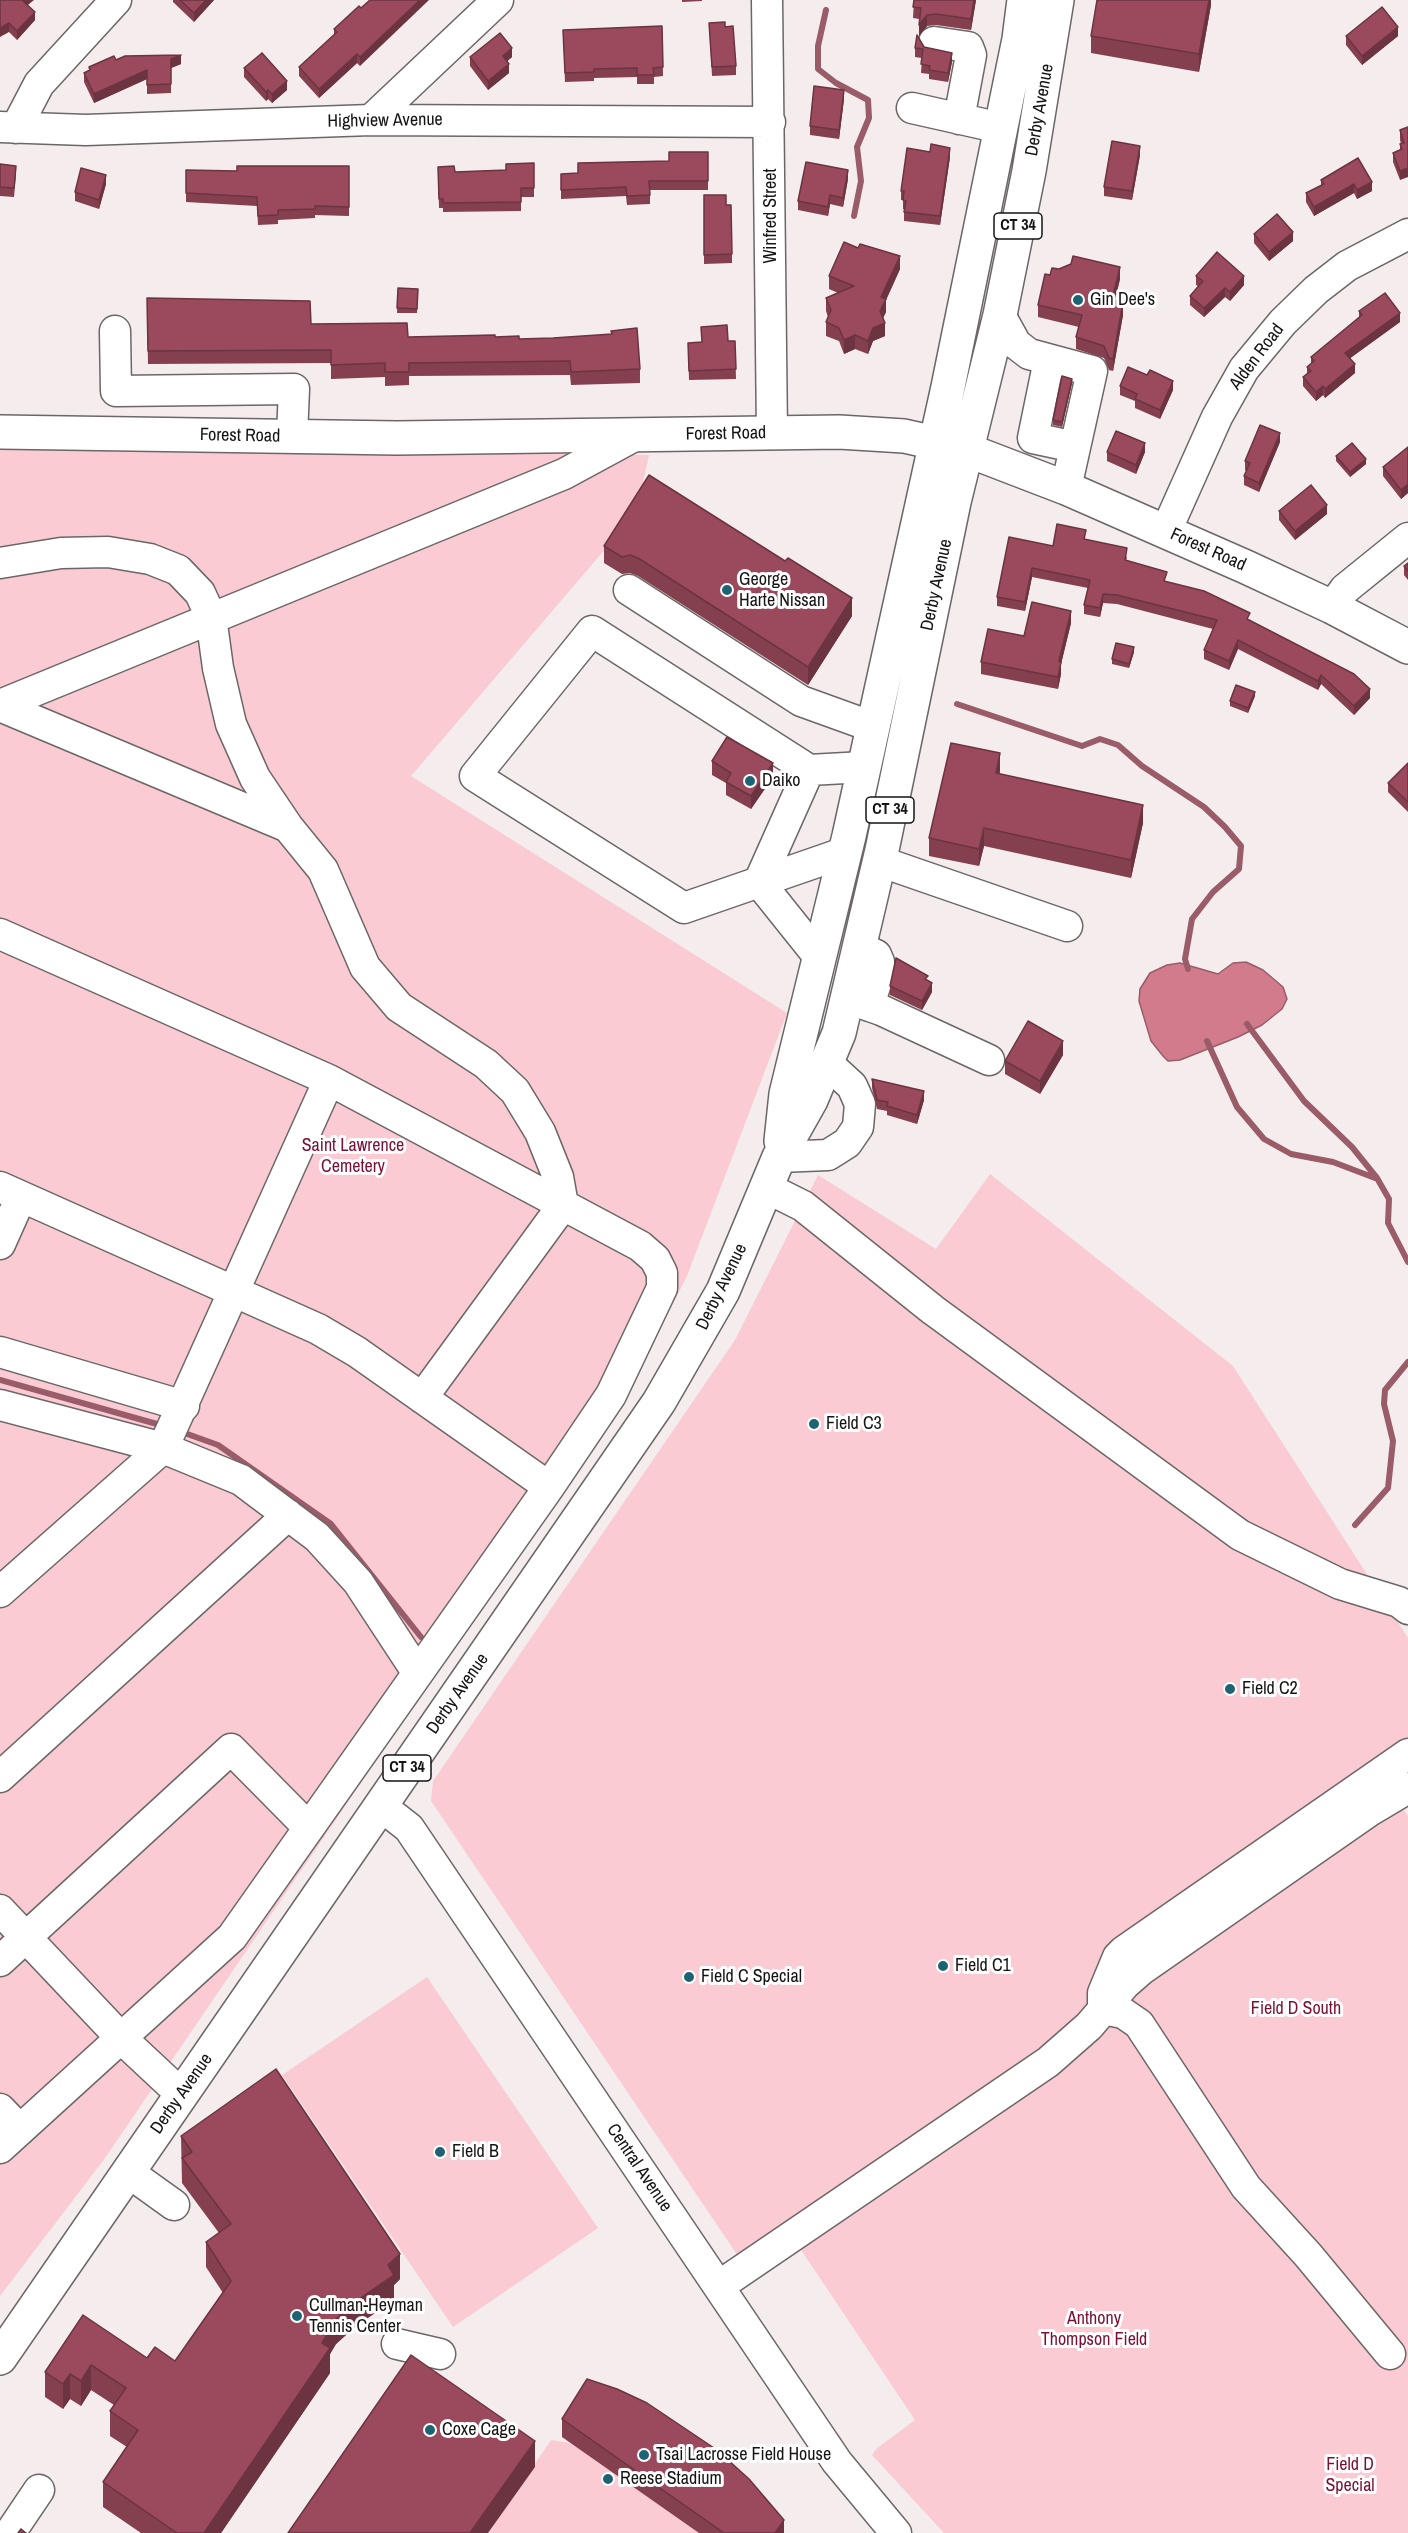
<!DOCTYPE html>
<html>
<head>
<meta charset="utf-8">
<style>
  body { margin:0 }
  canvas { display:block; background:#f4eced }
</style>
</head>
<body>
<canvas width="1408" height="2533"></canvas>
<script>
const g = document.querySelector('canvas').getContext('2d');
g.lineJoin = 'round';
function paint(path, color) {
  g.fillStyle = color;
  g.fill(path, 'evenodd');
}
function poly(rows) {
  const path = new Path2D();
  for (const r of rows) {
    path.moveTo(r[0], r[1]);
    for (let i = 2; i < r.length; i += 2) path.lineTo(r[i], r[i + 1]);
  }
  return path;
}
function trace(path, color, width, dash) {
  g.strokeStyle = color;
  g.lineWidth = width;
  g.lineCap = dash ? 'butt' : 'round';
  g.setLineDash(dash || []);
  g.stroke(path);
}
function label(font, color, halo, rows, align = 'center') {
  g.font = font + ' "Archivo Narrow",sans-serif';
  g.lineWidth = 6;
  g.setLineDash([]);
  g.textBaseline = 'middle';
  g.strokeStyle = halo;
  g.fillStyle = color;
  for (const [text, x, y, turn = 0] of rows) {
    g.save();
    g.translate(x, y);
    g.rotate((+turn || 0) * Math.PI / 180);
    g.textAlign = isNaN(turn) ? turn : align;
    if (halo) g.strokeText(text, 0, 0);
    g.fillText(text, 0, 0);
    g.restore();
  }
}
paint(poly([
  [0,447,649,455,636,513,411,776,787,1013,687,1276,629,1390,105,2158,0,2296],
  [990,1174,1233,1366,1408,1638,1408,1743,1398,1801,1408,1816,1408,2533,944,2533,872,2455,876,2449,915,2420,785,2226,738,2256,431,1801,433,1781,735,1340,818,1175,936,1249],
  [427,1977,598,2228,453,2327,282,2075],
  [551,2440,627,2452,739,2533,488,2533]
]), '#facbd3');
const water = poly([
  [1246,962,1263,970,1283,987,1287,999,1282,1009,1262,1025,1238,1037,1180,1060,1168,1061,1163,1056,1151,1041,1139,1001,1140,989,1150,973,1167,965,1180,963,1218,974,1233,963,1246,962]
]);
paint(water, '#d17b8c');
trace(water, '#995c68', 1.5);
trace(poly([
  [826,10,818,46,818,69,836,83,868,100,869,118,857,147,861,181,854,216],
  [957,704,1082,746,1100,739,1118,745,1142,766,1204,807,1225,827,1241,846,1239,869,1213,892,1192,919,1185,959,1188,969],
  [1247,1024,1304,1101,1352,1147,1377,1178,1389,1199,1388,1223,1408,1262],
  [1207,1041,1237,1107,1264,1139,1291,1154,1333,1162,1375,1178],
  [0,1380,164,1426],
  [179,1431,218,1445,331,1524,421,1637],
  [1355,1525,1388,1488,1393,1441,1384,1404,1385,1390,1408,1362]
]), '#995c68', 6);
const minor = poly([
  [767,0,772,433],
  [934,42,968,47,971,55,959,119],
  [912,108,1001,128],
  [371,120,498,0],
  [0,127,86,130,371,120,770,122],
  [16,128,39,84,116,0],
  [1000,315,1016,344,1029,354,1092,371,1066,488],
  [115,331,116,391,294,389,292,436],
  [1049,360,1033,438,1075,447],
  [1166,531,1217,417,1244,369,1283,322,1316,290,1347,266,1408,234],
  [0,563,61,553,108,552,150,559,178,570,200,593,211,617,218,668,231,724,255,778,288,827,323,870,365,967,399,1007,486,1064,515,1091,540,1132,558,1177,563,1205,422,1398],
  [629,590,801,701,873,727],
  [1332,607,1345,589,1408,538],
  [0,705,564,474,636,435],
  [0,706,288,827],
  [809,770,759,882,819,957],
  [846,852,684,908,475,776,592,631,809,770,864,767],
  [879,861,1067,926],
  [0,934,329,1080,640,1246,655,1259,662,1273,662,1288,611,1395,549,1487,232,1937,0,2148],
  [859,947,876,955,879,962,879,973,869,1006],
  [847,998,881,1010,989,1060],
  [779,1157,828,1155,847,1143,858,1127,860,1104,852,1086,827,1063],
  [0,1187,318,1329,357,1352,549,1487],
  [767,1188,803,1206,933,1310,1240,1535,1340,1584,1399,1602,1408,1609],
  [0,1244,21,1197],
  [0,1352,184,1406],
  [0,1405,163,1448,241,1480,317,1537,358,1582,417,1672],
  [0,1592,163,1448,329,1080],
  [0,1777,288,1515],
  [381,1806,409,1828,837,2462,896,2533],
  [0,1910,121,2038,181,2094],
  [0,1961,231,1749,309,1828],
  [1103,2003,1103,1993,1118,1957,1124,1951,1408,1754],
  [1103,2009,1123,2013,1139,2024,1246,2187,1308,2255,1390,2354],
  [0,2109,20,2130],
  [128,2172,174,2205],
  [719,2286,1048,2062,1089,2026,1125,1984,1141,1970,1371,1810,1408,1788],
  [397,2344,440,2354],
  [10,2533,39,2490]
]);
const major = poly([
  [0,432,397,438,839,432,904,436,967,450,1066,488,1246,567,1332,607,1408,647]
]);
const highway = poly([
  [781,1141,786,1094,849,836,948,387,1019,39,1024,0],
  [0,2358,659,1402,723,1291,779,1157,811,1100,839,1033,882,850,954,502,1000,315,1029,171,1057,0]
]);
trace(minor, '#6c6667', 33);
trace(major, '#6c6667', 36);
trace(highway, '#6c6667', 36);
trace(minor, '#fff', 30);
trace(major, '#fff', 33);
trace(highway, '#fff', 33);
paint(poly([
  [0,0,28,5,35,20,17,40,9,32],
  [173,0,214,0,194,22,173,2],
  [682,0,702,0,702,1,682,2],
  [914,0,976,0,971,30,936,25,927,26,919,36,919,19,913,18],
  [1211,0,1211,5,1199,72,1091,53,1091,36],
  [361,8,360,66,357,63,319,98,299,76,299,67,334,35,334,29],
  [709,23,725,27,736,66,736,75,712,76],
  [662,26,663,76,654,77,654,84,637,84,637,77,594,78,594,81,565,82,563,30],
  [1346,36,1398,36,1362,65,1346,45],
  [924,47,952,62,948,82,929,79,929,74,921,73,922,58,915,57,915,48],
  [470,57,512,57,507,61,509,73,488,90,470,66],
  [116,60,181,64,171,68,171,93,147,94,147,79,94,103,84,82,84,73,89,70,89,67],
  [244,68,287,90,272,103,268,99,266,101,244,77],
  [844,99,839,139,810,135,810,126],
  [1408,127,1400,180,1393,162,1393,153,1400,150,1400,144,1401,144,1400,140,1400,130],
  [708,152,708,190,650,190,650,204,627,205,626,196,561,199,561,174,578,173,578,163,669,161],
  [1140,155,1132,200,1104,196,1104,187],
  [950,157,940,225,904,221,904,209,903,209,903,200,901,200,901,191],
  [1358,158,1372,191,1357,199,1354,193,1314,216,1306,202,1306,193,1321,185,1321,180],
  [534,163,534,197,521,197,521,211,443,212,443,208,439,208,438,167,455,172,506,170],
  [0,164,16,175,14,197,0,196],
  [349,166,349,216,315,215,315,218,278,220,278,224,258,225,257,206,186,202,186,170,237,171],
  [848,179,843,207,830,204,828,216,798,210,798,201],
  [106,184,99,209,75,201,75,192],
  [704,195,732,254,732,263,704,264],
  [1254,234,1293,241,1269,261,1254,243],
  [900,269,886,300,886,312,883,318,885,336,873,341,868,354,855,349,844,354,839,341,826,336,826,322,828,317,826,311,826,298,838,293,829,289,829,276],
  [1050,275,1120,279,1115,301,1123,315,1113,371,1109,370,1104,358,1076,349,1076,337,1079,327,1038,317,1038,305],
  [1196,276,1244,285,1230,301,1225,297,1204,317,1190,305,1190,296,1198,286,1196,285],
  [398,288,418,289,417,313,397,313],
  [147,311,311,324,408,337,495,337,519,339,640,369,640,383,571,385,570,375,409,376,409,385,385,386,385,377,331,379,331,363,148,364],
  [1359,311,1400,322,1350,358,1355,373,1325,398,1323,395,1316,401,1303,386,1303,377,1307,373,1307,367,1311,364,1311,357,1359,317],
  [735,341,736,379,689,380,688,343],
  [1072,383,1062,427,1053,425,1053,420],
  [1120,386,1173,390,1160,419,1135,408,1135,401,1120,395],
  [1280,442,1259,492,1244,485,1244,476,1246,471,1245,470,1245,461],
  [1408,447,1408,493,1401,499,1383,476,1383,467],
  [1107,452,1145,452,1136,474,1107,461],
  [1336,456,1366,464,1350,477,1336,461],
  [1279,511,1327,514,1295,540,1279,520],
  [1086,539,1127,557,1126,561,1166,582,1250,620,1370,698,1354,715,1321,684,1318,690,1238,649,1229,670,1204,659,1204,650,1213,629,1117,604,1103,603,1100,617,1084,614,1084,605,1088,588,1032,577,1025,611,997,606,997,597,1053,546],
  [604,546,852,616,808,685,638,576,630,573,622,574,604,563],
  [1408,563,1408,580,1404,575,1404,566],
  [1071,623,1061,664,1061,674,1058,689,981,674,981,662,1024,636],
  [1134,652,1129,668,1112,664,1112,659],
  [1255,696,1248,713,1230,706,1230,701],
  [712,761,773,777,751,809,726,795,726,783,712,775],
  [1408,763,1408,812,1388,792,1388,783],
  [1000,771,999,774,1143,823,1131,878,984,846,979,866,929,856,929,838],
  [928,980,932,992,922,1010,890,995,890,986],
  [1063,1055,1040,1094,1005,1074,1005,1061],
  [872,1079,924,1100,917,1124,887,1115,887,1111,877,1109,872,1088],
  [181,2136,400,2279,394,2285,394,2300,356,2326,336,2344,330,2354,330,2373,221,2533,141,2533,103,2507,103,2482,127,2447,110,2436,110,2411,114,2405,91,2390,81,2406,70,2399,63,2409,45,2397,45,2372,147,2358,175,2361,223,2293,206,2267,206,2242,219,2233,182,2183],
  [562,2419,784,2533,699,2533,562,2437]
]), '#84404f');
paint(poly([
  [24,0,34,0,23,9],
  [206,0,214,0,194,22,194,13],
  [420,0,429,0,360,66,360,57],
  [974,0,976,0,971,30,971,19],
  [1209,0,1211,0,1211,5,1199,72,1199,54],
  [35,12,35,20,17,40,17,31],
  [927,15,927,26,919,36,919,25],
  [9,23,9,32,0,37,0,28],
  [1398,27,1398,36,1362,65,1362,56],
  [512,48,512,57,503,65,503,56],
  [952,53,952,62,948,82,948,73],
  [357,54,357,63,319,98,319,89],
  [181,55,181,64,171,68,171,59],
  [509,64,509,73,488,90,488,81],
  [147,70,147,79,94,103,94,94],
  [287,81,287,90,272,103,272,94],
  [268,90,268,99,266,101,266,92],
  [844,90,844,99,839,139,839,130],
  [1140,146,1140,155,1132,200,1132,191],
  [950,148,950,157,940,225,940,216],
  [1408,168,1408,177,1400,180,1400,171],
  [848,170,848,179,843,207,843,198],
  [106,175,106,184,99,209,99,200],
  [1372,182,1372,191,1357,199,1357,190],
  [1354,184,1354,193,1314,216,1314,207],
  [830,195,830,204,828,216,828,207],
  [1293,232,1293,241,1269,261,1269,252],
  [900,256,900,269,886,300,886,312,880,324,885,323,885,336,873,341,868,354,868,341,880,311,881,297],
  [1120,267,1120,279,1112,312,1112,300],
  [1244,276,1244,285,1230,301,1230,292],
  [1225,288,1225,297,1204,317,1204,308],
  [1123,302,1123,315,1113,371,1113,359],
  [1400,313,1400,322,1345,362,1345,353],
  [855,335,855,349,844,354,844,340],
  [1355,364,1355,373,1325,398,1325,389],
  [1072,379,1072,383,1062,427,1062,422],
  [1173,381,1173,390,1160,419,1160,410],
  [1323,386,1323,395,1316,401,1316,392],
  [1280,433,1280,442,1259,492,1259,483],
  [1145,443,1145,452,1136,474,1136,465],
  [1366,459,1366,464,1350,477,1350,472],
  [1408,484,1408,493,1401,499,1401,490],
  [1327,505,1327,514,1295,540,1295,531],
  [1032,568,1032,577,1025,611,1025,602],
  [1103,594,1103,603,1100,617,1100,608],
  [852,598,852,616,808,685,808,667],
  [1071,611,1071,623,1061,664,1061,674,1058,689,1059,661],
  [1238,640,1238,649,1229,670,1229,661],
  [1134,647,1134,652,1129,668,1129,664],
  [1321,675,1321,684,1318,690,1318,681],
  [1370,689,1370,698,1354,715,1354,706],
  [1255,692,1255,696,1248,713,1248,708],
  [1000,753,1000,771,996,791,996,773],
  [773,763,773,777,751,809,751,796],
  [1143,805,1143,823,1131,878,1131,860],
  [984,828,984,846,979,866,979,849],
  [932,983,932,992,922,1010,922,1001],
  [1063,1041,1063,1055,1040,1094,1040,1081],
  [924,1091,924,1100,917,1124,917,1115],
  [400,2254,400,2279,394,2285,394,2300,356,2326,336,2344,330,2354,330,2373,221,2533,204,2533,336,2319,388,2265],
  [91,2365,91,2390,81,2406,81,2381],
  [70,2374,70,2399,63,2409,63,2384],
  [535,2441,535,2467,488,2533,470,2533],
  [784,2520,784,2533,775,2533]
]), '#6c3440');
const building = poly([
  [0,0,24,0,23,1,35,12,17,31,9,23,0,28,0,0],
  [180,0,206,0,194,13,180,0],
  [370,0,420,0,360,57,357,54,319,89,299,67,337,32,334,29,359,6,361,8,370,0],
  [914,0,974,0,971,19,936,14,927,15,919,25,921,8,913,7,914,0],
  [1097,0,1209,0,1199,54,1091,36,1097,0],
  [1382,7,1398,27,1362,56,1346,36,1382,7],
  [725,22,725,27,733,26,736,66,712,67,709,23,725,22],
  [662,26,663,67,653,68,654,75,637,75,637,68,594,69,594,72,565,73,563,30,662,26],
  [500,33,512,48,503,56,509,64,488,81,470,57,500,33],
  [917,35,924,47,952,53,948,73,929,70,930,66,921,64,923,49,915,48,917,35],
  [262,53,287,81,272,94,268,90,266,92,244,68,262,53],
  [181,55,171,59,171,84,147,85,147,70,94,94,84,73,90,70,89,67,114,56,116,60,125,56,181,55],
  [814,86,844,90,839,130,810,126,814,86],
  [1408,127,1408,168,1400,171,1393,153,1402,149,1400,144,1404,143,1400,130,1408,127],
  [1112,141,1140,146,1132,191,1104,187,1112,141],
  [931,144,950,148,940,216,904,212,906,201,903,200,904,191,901,191,907,148,930,152,931,144],
  [669,152,708,152,708,181,649,181,650,195,627,196,626,187,561,190,561,174,578,173,578,163,669,161,669,152],
  [1358,158,1372,182,1357,190,1354,184,1314,207,1306,193,1324,184,1321,180,1358,158],
  [806,162,848,170,843,198,830,195,828,207,798,201,806,162],
  [534,163,534,188,521,188,521,202,443,203,443,199,439,199,438,167,454,166,455,172,506,170,506,164,534,163],
  [0,164,16,166,14,188,0,187,0,164],
  [237,166,349,166,349,207,315,206,315,209,278,210,278,215,258,216,257,197,186,193,186,170,237,171,237,166],
  [81,168,106,175,99,200,75,192,81,168],
  [704,195,726,195,726,205,731,205,732,254,704,255,704,195],
  [1277,214,1293,232,1269,252,1254,234,1277,214],
  [844,242,858,248,860,244,900,256,881,297,886,299,880,311,885,323,873,328,868,341,855,335,844,340,839,328,826,322,831,310,826,298,854,286,829,276,844,242],
  [1217,252,1244,276,1230,292,1225,288,1204,308,1190,296,1203,281,1196,276,1217,252],
  [1073,256,1120,267,1112,300,1123,302,1113,359,1109,358,1104,346,1076,337,1082,315,1038,305,1045,274,1050,275,1052,268,1059,269,1071,264,1073,256],
  [398,288,418,289,417,309,397,308,398,288],
  [1385,293,1400,313,1345,353,1355,364,1325,389,1323,386,1316,392,1303,377,1311,371,1307,367,1314,361,1311,357,1362,315,1359,311,1385,293],
  [147,298,310,301,311,324,407,323,408,337,495,335,495,337,519,336,519,339,553,338,612,334,611,331,637,328,640,369,571,372,570,361,409,363,409,372,385,372,385,363,331,365,331,350,148,351,147,298],
  [727,325,728,341,735,341,736,369,689,371,688,343,702,342,701,327,727,325],
  [1128,367,1147,375,1150,370,1173,381,1160,410,1135,399,1137,394,1120,386,1128,367],
  [1062,376,1072,379,1062,422,1053,420,1062,376],
  [1260,425,1280,433,1259,483,1244,476,1250,463,1245,461,1260,425],
  [1116,431,1145,443,1136,465,1107,452,1116,431],
  [1352,443,1366,459,1350,472,1336,456,1352,443],
  [1408,447,1408,484,1401,490,1383,467,1408,447],
  [649,475,785,561,788,558,852,598,808,667,638,558,630,555,622,557,604,546,649,475],
  [1311,485,1327,505,1295,531,1279,511,1311,485],
  [1057,524,1086,530,1084,539,1127,548,1125,560,1167,572,1164,581,1204,591,1250,613,1247,619,1354,674,1370,689,1354,706,1321,675,1318,681,1238,640,1229,661,1204,650,1217,620,1117,595,1103,594,1100,608,1084,605,1090,580,1032,568,1025,602,997,597,1009,537,1053,546,1057,524],
  [1408,563,1408,571,1404,566,1408,563],
  [1032,602,1071,611,1059,661,1061,662,1058,677,981,662,988,629,1024,636,1032,602],
  [1116,643,1134,647,1129,664,1112,659,1116,643],
  [1236,685,1255,692,1248,708,1230,701,1236,685],
  [727,737,773,763,751,796,726,782,731,773,712,761,727,737],
  [951,743,1000,753,996,773,1143,805,1131,860,984,828,979,849,929,838,951,743],
  [1408,763,1408,802,1388,783,1408,763],
  [896,958,928,976,925,979,932,983,922,1001,890,986,896,958],
  [1028,1021,1063,1041,1040,1081,1005,1061,1028,1021],
  [872,1079,924,1091,917,1115,887,1106,888,1102,877,1100,872,1079],
  [276,2069,400,2254,388,2265,394,2275,356,2301,336,2319,322,2343,330,2348,204,2533,177,2533,103,2482,138,2430,110,2411,126,2388,91,2365,81,2381,70,2374,63,2384,45,2372,83,2315,147,2358,155,2347,175,2361,231,2281,206,2242,231,2224,182,2158,192,2152,181,2136,276,2069],
  [411,2355,535,2441,470,2533,288,2533,411,2355],
  [587,2379,617,2389,647,2403,717,2450,749,2479,784,2520,775,2533,724,2533,562,2419,587,2379],
  [21,2529,26,2533,18,2533,21,2529]
]);
paint(building, '#9a4a5c');
trace(building, '#6c3440', 1.5);
for (const [x, y, r, color] of [
  [1078,300,6,"#1e6374"],
  [727,590,6,"#1e6374"],
  [750,781,6,"#1e6374"],
  [814,1424,6,"#1e6374"],
  [1230,1689,6,"#1e6374"],
  [943,1966,6,"#1e6374"],
  [689,1977,6,"#1e6374"],
  [440,2152,6,"#1e6374"],
  [297,2316,6,"#1e6374"],
  [430,2430,6,"#1e6374"],
  [644,2455,6,"#1e6374"],
  [608,2479,6,"#1e6374"]
]) {
  const dot = new Path2D();
  dot.arc(x, y, r, 0, 2 * Math.PI);
  g.fillStyle = color;
  g.fill(dot);
  trace(dot, '#fff', 2);
}
for (const [x, y, w] of [
  [1018,226,48],
  [890,810,48],
  [407,1768,48]
]) {
  const box = new Path2D();
  box.roundRect(x - w / 2, y - 13, w, 26, 4.5);
  g.fillStyle = '#fff';
  g.fill(box);
  trace(box, '#151313', 1.5);
}
label('bold 16px', '#151313', null, [
  ["CT 34",1018,226],
  ["CT 34",890,810],
  ["CT 34",407,1768]
]);
label('18px', '#151313', '#fff', [
  ["Derby Avenue",1040,110,-80],
  ["Highview Avenue",385,121,-1],
  ["Winfred Street",771,216,-90],
  ["Alden Road",1257,357,-53],
  ["Forest Road",726,434,-1],
  ["Forest Road",240,436,1],
  ["Forest Road",1208,550,24],
  ["Derby Avenue",937,585,-78],
  ["Derby Avenue",722,1287,-64],
  ["Derby Avenue",458,1694,-55],
  ["Derby Avenue",182,2094,-55],
  ["Central Avenue",639,2168,56]
]);
label('18px', '#151313', '#fff', [
  ["Gin Dee's",1090,300],
  ["George",739,580],
  ["Harte Nissan",739,601],
  ["Daiko",762,781],
  ["Field C3",826,1424],
  ["Field C2",1242,1689],
  ["Field C1",955,1966],
  ["Field C Special",701,1977],
  ["Field B",452,2152],
  ["Cullman-Heyman",309,2306],
  ["Tennis Center",309,2327],
  ["Coxe Cage",442,2430],
  ["Tsai Lacrosse Field House",656,2455],
  ["Reese Stadium",620,2479]
], 'left');
label('18px', '#7a1135', '#fff', [
  ["Saint Lawrence",353,1146],
  ["Cemetery",353,1167],
  ["Field D South",1296,2009],
  ["Anthony",1094,2319],
  ["Thompson Field",1094,2340],
  ["Field D",1350,2465],
  ["Special",1350,2486]
]);
</script>
</body>
</html>
